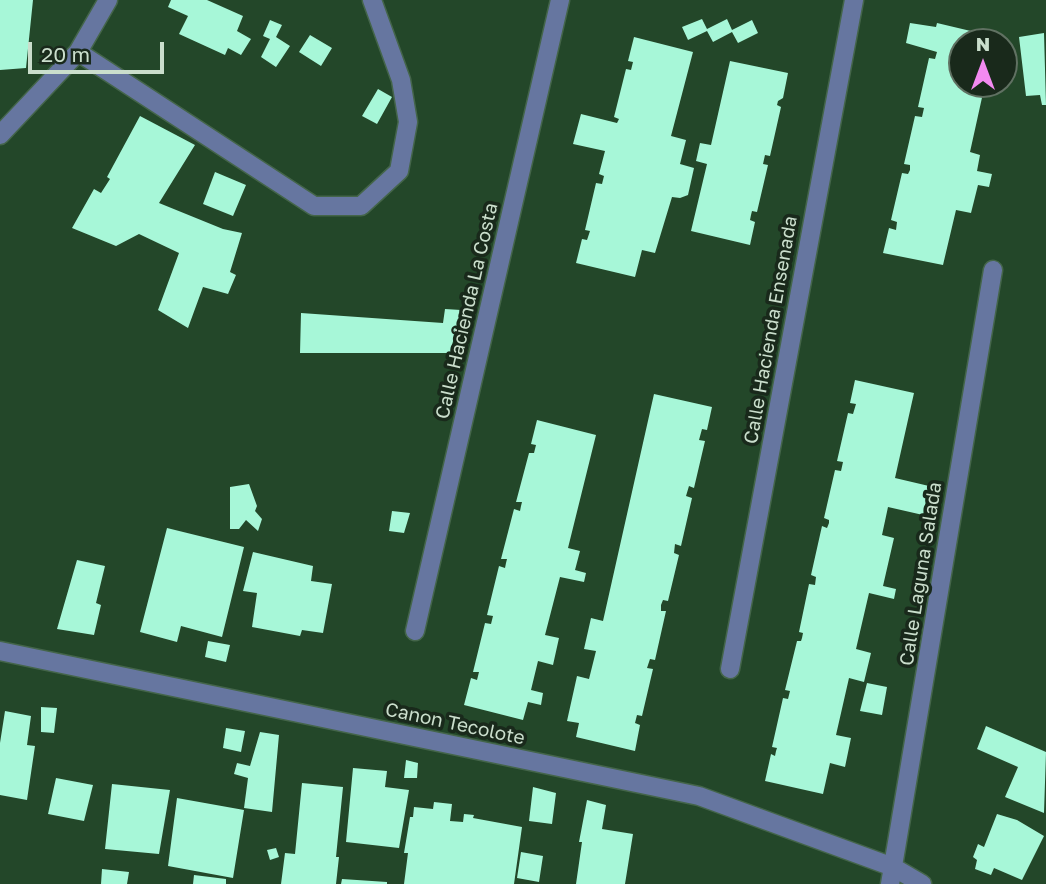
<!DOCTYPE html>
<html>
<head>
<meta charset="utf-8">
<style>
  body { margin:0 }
  #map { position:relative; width:1046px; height:884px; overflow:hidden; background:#234729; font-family:"Golos Text",sans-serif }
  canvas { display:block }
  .north { position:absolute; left:948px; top:28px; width:70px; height:70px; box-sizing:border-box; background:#19291b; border:2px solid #607162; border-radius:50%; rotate:0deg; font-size:19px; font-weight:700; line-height:28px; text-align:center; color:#cadecc }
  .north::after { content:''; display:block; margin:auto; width:24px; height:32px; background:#f38af1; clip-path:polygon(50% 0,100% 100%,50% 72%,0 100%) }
  .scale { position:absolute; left:28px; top:42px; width:136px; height:32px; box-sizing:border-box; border:4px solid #cadecc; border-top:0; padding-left:9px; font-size:21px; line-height:24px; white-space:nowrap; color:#cadecc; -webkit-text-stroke:5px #19291b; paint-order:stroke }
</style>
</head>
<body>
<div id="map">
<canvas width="1046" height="884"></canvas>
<div class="north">N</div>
<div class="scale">20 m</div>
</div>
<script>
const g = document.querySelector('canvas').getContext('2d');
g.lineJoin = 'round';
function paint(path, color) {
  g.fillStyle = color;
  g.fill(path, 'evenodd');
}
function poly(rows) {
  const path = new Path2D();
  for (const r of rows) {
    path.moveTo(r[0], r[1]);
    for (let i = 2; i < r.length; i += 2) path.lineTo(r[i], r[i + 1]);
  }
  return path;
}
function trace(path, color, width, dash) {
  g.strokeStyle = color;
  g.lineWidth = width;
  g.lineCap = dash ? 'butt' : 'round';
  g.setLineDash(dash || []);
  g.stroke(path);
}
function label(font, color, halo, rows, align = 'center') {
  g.font = font + ' "Golos Text",sans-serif';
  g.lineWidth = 7;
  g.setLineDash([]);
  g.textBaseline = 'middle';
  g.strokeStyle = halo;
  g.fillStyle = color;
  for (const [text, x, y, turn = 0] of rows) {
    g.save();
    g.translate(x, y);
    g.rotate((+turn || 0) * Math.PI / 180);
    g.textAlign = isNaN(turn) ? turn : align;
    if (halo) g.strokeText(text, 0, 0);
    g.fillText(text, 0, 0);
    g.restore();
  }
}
paint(poly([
  [0,0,33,0,26,68,0,70],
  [171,0,207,0,243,16,237,31,251,39,241,55,228,48,225,55,179,34,188,16,168,7],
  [702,19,707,29,727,19,732,30,752,20,758,33,738,43,732,32,713,42,707,31,688,40,682,27],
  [270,20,282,25,276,37,290,46,276,67,261,57,270,39,263,36],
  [910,23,936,27,937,23,996,37,995,42,962,42,962,84,985,84,970,152,980,155,977,171,992,174,989,187,978,185,971,213,956,210,943,265,883,253,889,228,896,230,897,222,891,220,902,173,908,174,910,170,910,165,904,164,915,116,922,117,924,108,918,107,929,58,935,59,937,52,906,43],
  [1044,33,1046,105,1042,105,1040,95,1026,96,1019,37],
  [310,35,332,48,321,66,299,52],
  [634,37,693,52,671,136,686,140,680,164,694,168,688,195,680,198,672,197,655,253,642,250,635,277,576,263,582,239,587,240,590,231,585,230,596,183,602,184,604,176,599,174,605,151,573,144,581,114,617,123,619,119,614,117,626,69,631,70,633,62,628,61],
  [1004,59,1014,61,1012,72,1004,70],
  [730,61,788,73,783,98,778,101,777,105,781,107,770,156,765,155,763,164,768,165,757,212,752,211,751,215,750,220,755,222,750,245,691,231,707,164,696,161,700,143,711,145],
  [378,89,392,97,377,124,362,116],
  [140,116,195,145,159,203,223,229,242,233,230,272,236,275,228,294,203,287,188,328,158,310,179,253,139,234,116,246,72,228,94,189,101,193,110,179,107,177],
  [215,172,246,185,233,216,203,204],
  [445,309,461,310,450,353,300,353,301,313,443,323],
  [855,380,914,393,895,478,929,486,923,515,888,507,882,535,894,538,883,586,896,589,894,599,869,593,856,649,871,653,864,682,849,678,836,735,851,738,845,767,830,763,823,794,765,781,771,754,775,756,776,751,777,748,772,747,783,698,788,699,790,691,785,690,797,641,801,641,802,638,803,633,799,632,809,584,815,585,816,577,811,575,822,526,827,528,829,523,829,520,824,518,835,470,841,471,843,462,837,461,848,413,853,414,856,404,850,403],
  [654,394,712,407,707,430,702,429,699,440,705,441,694,488,689,486,686,496,692,498,681,546,675,544,674,553,679,555,668,601,663,600,661,605,661,611,666,611,655,660,650,659,647,668,653,669,642,716,637,715,635,723,640,725,635,751,576,737,579,723,567,721,577,676,589,679,596,651,584,649,591,618,603,621],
  [537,420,596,435,568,548,580,551,575,570,586,573,584,582,560,577,545,635,559,638,553,665,538,661,531,690,543,693,541,705,528,702,523,720,464,705,471,678,477,680,479,672,473,672,485,623,491,624,493,616,487,615,499,566,505,568,506,563,507,559,501,559,514,509,520,511,521,506,522,502,516,502,529,453,534,453,536,445,531,444],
  [249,484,257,506,255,511,262,519,258,531,246,520,239,529,230,529,230,487],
  [392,511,410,513,404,533,389,531],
  [167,528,244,547,222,637,181,626,177,642,140,632],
  [253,552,313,566,311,581,332,584,323,633,302,630,300,636,252,627,257,593,243,591],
  [77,560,105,566,96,603,101,605,94,635,57,629],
  [208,641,230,645,226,662,205,657],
  [867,683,887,687,882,715,860,711],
  [41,707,57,708,54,733,41,732],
  [5,711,31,716,27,745,35,746,27,800,0,795,0,743],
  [986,726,1046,752,1044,813,1005,797,1018,767,977,749],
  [226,728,245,731,241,752,223,748],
  [260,732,279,735,272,812,244,808,248,778,234,774,237,763,250,766],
  [406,760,418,763,417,778,404,778],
  [353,768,387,771,385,787,409,790,399,848,346,842],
  [56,778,93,785,84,821,48,814],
  [302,783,343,787,336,857,339,857,336,884,281,884,285,853,295,854],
  [112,784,170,790,159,854,105,849],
  [533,787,556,793,552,824,529,821],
  [177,798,244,810,233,878,168,866],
  [587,800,606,805,602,829,633,834,625,884,576,884,582,842,579,842],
  [434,802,452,804,450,821,463,822,464,814,474,815,473,818,522,827,514,884,404,884,408,853,404,853,410,817,413,817,414,807,433,809],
  [997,814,1017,820,1044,836,1022,880,994,868,991,875,975,869,977,860,973,857,978,844,984,847],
  [276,848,279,857,270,860,267,850],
  [521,852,543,856,539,882,517,878],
  [102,869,129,872,127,884,101,884],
  [194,875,226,879,226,884,193,884],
  [342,879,387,882,387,884,341,884]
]), '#a7f7d8');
const minor = poly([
  [78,52,314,206,361,206,399,171,408,122,401,80,372,0],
  [0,135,78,52,108,0],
  [415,631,560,0],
  [0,651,699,796,893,867,922,884],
  [730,669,854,0],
  [890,884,993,270]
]);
trace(minor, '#44654a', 21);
trace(minor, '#6676a0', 18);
label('19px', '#cadecc', '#19291b', [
  ["Calle Hacienda La Costa",467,311,-77],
  ["Calle Hacienda Ensenada",771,330,-80],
  ["Calle Laguna Salada",921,574,-81],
  ["Canon Tecolote",455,724,12]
]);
</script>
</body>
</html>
